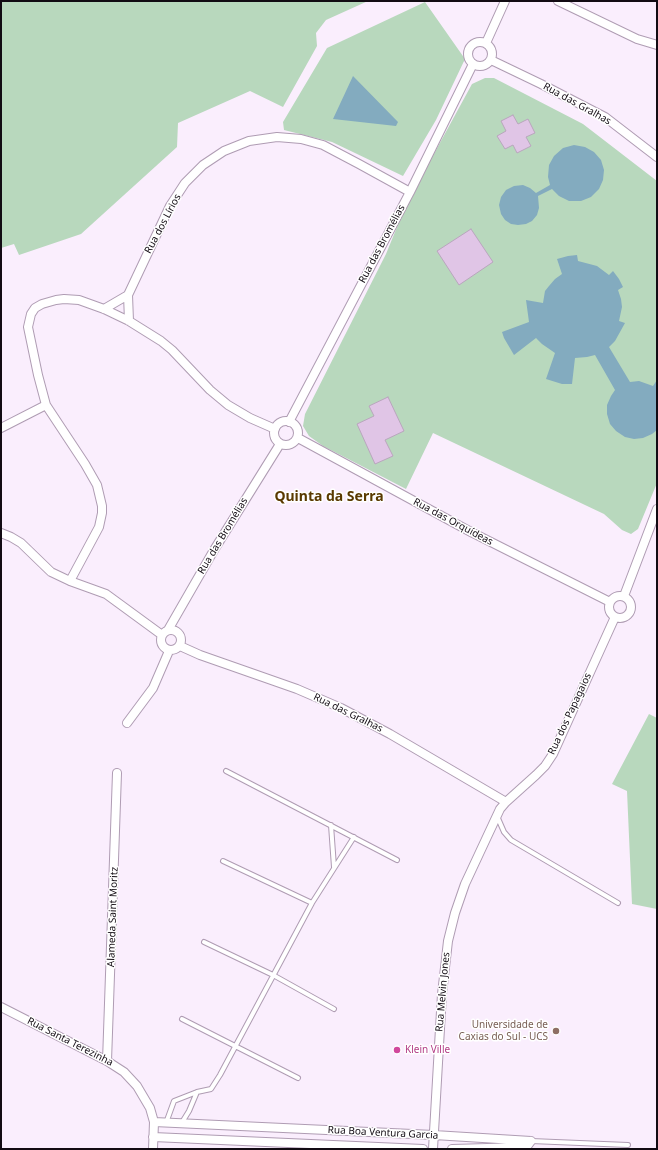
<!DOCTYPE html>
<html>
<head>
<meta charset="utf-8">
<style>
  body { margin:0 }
  #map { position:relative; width:658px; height:1150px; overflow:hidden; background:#faeefd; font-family:"Noto Sans",sans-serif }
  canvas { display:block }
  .frame { position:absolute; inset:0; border:2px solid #120b13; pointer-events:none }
</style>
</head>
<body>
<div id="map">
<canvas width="658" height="1150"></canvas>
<div class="frame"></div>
</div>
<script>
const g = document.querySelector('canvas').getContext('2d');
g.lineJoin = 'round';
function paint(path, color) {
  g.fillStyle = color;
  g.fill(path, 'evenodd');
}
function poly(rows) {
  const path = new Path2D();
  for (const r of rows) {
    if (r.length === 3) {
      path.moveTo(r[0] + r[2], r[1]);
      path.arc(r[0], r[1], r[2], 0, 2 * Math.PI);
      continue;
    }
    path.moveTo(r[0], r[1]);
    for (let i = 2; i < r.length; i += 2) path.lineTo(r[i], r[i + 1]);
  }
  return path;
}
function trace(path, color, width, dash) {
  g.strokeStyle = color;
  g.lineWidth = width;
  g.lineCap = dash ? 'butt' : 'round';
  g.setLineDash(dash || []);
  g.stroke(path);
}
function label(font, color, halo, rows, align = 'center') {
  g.font = font + ' "Noto Sans",sans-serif';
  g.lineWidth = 3;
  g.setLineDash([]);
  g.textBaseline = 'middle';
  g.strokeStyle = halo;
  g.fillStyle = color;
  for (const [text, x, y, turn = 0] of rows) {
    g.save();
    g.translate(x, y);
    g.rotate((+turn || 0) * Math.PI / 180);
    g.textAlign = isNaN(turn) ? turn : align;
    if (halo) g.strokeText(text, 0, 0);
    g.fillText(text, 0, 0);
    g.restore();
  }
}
paint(poly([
  [1,1,368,1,326,20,316,33,317,46,283,107,250,91,178,123,177,147,81,234,19,255,14,244,1,248],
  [425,2,465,59,436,120,403,176,332,142,284,130,283,122,327,48],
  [485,78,494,78,583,124,657,181,657,483,638,529,631,534,622,530,604,514,433,433,406,489,323,446,309,436,303,426,305,414,386,254,406,205,472,84],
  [649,714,657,718,657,909,632,904,627,791,612,784]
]), '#b8d8bd');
paint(poly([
  [353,76,398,122,396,126,333,119],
  [574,145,585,147,594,152,601,160,604,170,603,180,599,189,591,197,581,201,569,201,559,196,552,189,538,196,539,208,537,215,532,221,526,224,518,225,511,224,505,220,501,214,499,205,501,197,506,190,514,186,523,185,530,188,536,193,550,185,548,177,549,165,554,156,563,148],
  [577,255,578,261,597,266,609,275,613,271,619,279,623,287,618,290,621,299,622,307,619,321,625,323,615,341,609,347,630,382,639,381,653,386,657,380,657,430,652,434,643,438,634,439,625,437,616,431,610,424,607,414,607,405,611,396,615,390,595,355,587,357,575,358,572,384,562,384,546,379,555,353,542,344,536,338,514,355,504,338,502,332,529,322,526,300,543,303,545,291,549,286,555,279,562,274,557,259,568,256]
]), '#83abbf');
const building = poly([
  [513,115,518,124,528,119,535,133,526,137,531,146,517,153,513,145,505,149,497,136,506,131,501,121,513,115],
  [471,229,493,262,459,285,437,251,471,229],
  [388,397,404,431,385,440,393,456,375,464,357,424,374,416,369,406,388,397]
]);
paint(building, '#e0c5e6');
trace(building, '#b9a6bd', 1);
const service = poly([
  [226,771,397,860],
  [497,816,504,832,511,840,618,903],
  [331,825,334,867],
  [223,861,312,903],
  [204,942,273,975,334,1009],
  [182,1019,298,1078],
  [166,1123,174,1101,197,1092],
  [181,1124,189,1111,197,1092,211,1089,220,1075,312,903,354,837],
  [531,1141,628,1145]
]);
const minor = poly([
  [558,1,637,39,657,45],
  [480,54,12],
  [486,43,505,1],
  [491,60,541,84,605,117,657,157],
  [104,309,128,295],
  [129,321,128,295,170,206,185,183,203,165,224,151,249,141,277,137,301,139,323,145,359,164,410,192],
  [286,433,12],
  [289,422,410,192,473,64],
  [1,428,46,405],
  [298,438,471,532,610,602],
  [1,533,11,537,21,543,51,572,70,581,106,594,162,635],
  [70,581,99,527,102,513,102,506,97,485,85,464,46,405,38,375,28,327,31,314,35,308,42,304,56,300,64,299,79,300,104,309,129,321,161,341,172,350,210,390,228,405,250,418,275,429],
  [620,607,11],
  [624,596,657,509],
  [171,640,10],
  [168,630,214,550,280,444],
  [180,646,200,655,297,689,341,708,390,734,506,802],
  [127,723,153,688,169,651],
  [1,1007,107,1061,124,1072,137,1086,150,1108,154,1122,153,1149],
  [107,1061,117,773],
  [154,1122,434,1135,531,1141],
  [153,1137,423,1149],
  [433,1149,442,994,448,941,455,913,465,884,500,809,506,802,536,775,545,766,553,754,615,617],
  [452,1149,523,1147,528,1145,531,1141]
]);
trace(service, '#af9cb3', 6);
trace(minor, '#af9cb3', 10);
trace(service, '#fff', 4);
trace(minor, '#fff', 8);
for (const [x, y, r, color] of [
  [556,1031,4,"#8d6e63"],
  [397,1050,4,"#d1479c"]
]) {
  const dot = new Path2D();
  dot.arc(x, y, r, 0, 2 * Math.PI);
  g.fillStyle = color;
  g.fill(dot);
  trace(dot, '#fff', 1.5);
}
label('10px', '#120b13', '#fff', [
  ["Rua das Gralhas",577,104,29],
  ["Rua dos Lírios",163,224,-62],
  ["Rua das Bromélias",382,244,-62],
  ["Rua das Orquídeas",453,522,28],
  ["Rua das Bromélias",223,536,-59],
  ["Rua das Gralhas",348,713,26],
  ["Rua dos Papagaios",570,714,-65],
  ["Alameda Saint Moritz",113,917,-88],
  ["Rua Melvin Jones",443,992,-85],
  ["Rua Santa Terezinha",70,1042,27],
  ["Rua Boa Ventura Garcia",383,1133,3]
]);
label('10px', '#785e54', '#fff', [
  ["Universidade de",548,1025],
  ["Caxias do Sul - UCS",548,1037]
], 'right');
label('10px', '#b23c85', '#fff', [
  ["Klein Ville",405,1050]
], 'left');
label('bold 14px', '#5a3a00', '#fff', [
  ["Quinta da Serra",329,497]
]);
</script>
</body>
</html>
